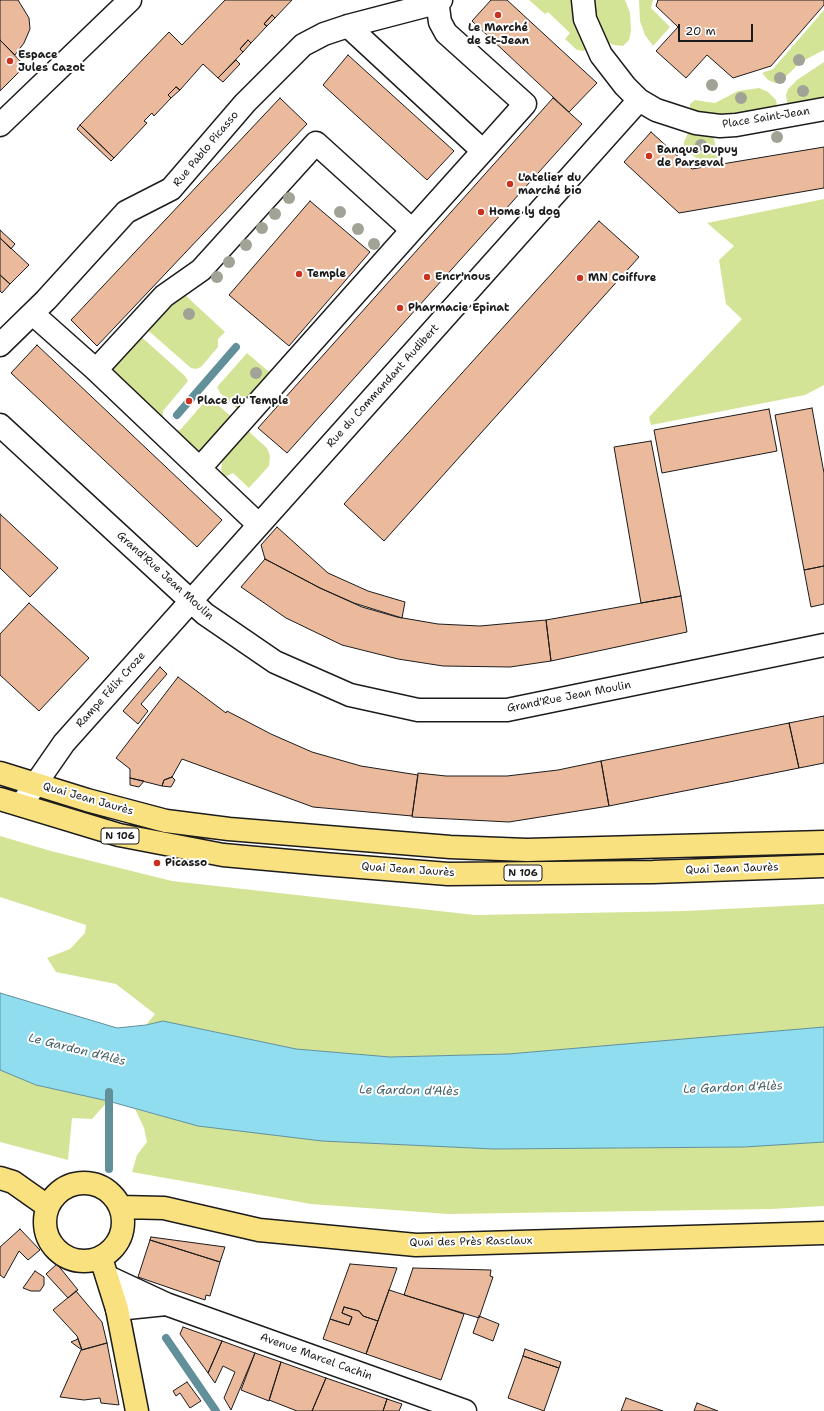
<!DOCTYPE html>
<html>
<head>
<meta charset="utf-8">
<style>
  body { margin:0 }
  #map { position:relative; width:824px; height:1411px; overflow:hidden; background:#fff; font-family:"Shantell Sans",sans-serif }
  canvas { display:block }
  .scale { position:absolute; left:678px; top:24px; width:75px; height:18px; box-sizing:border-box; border:2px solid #1c1c1c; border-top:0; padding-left:5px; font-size:12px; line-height:14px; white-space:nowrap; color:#1c1c1c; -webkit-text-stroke:3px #fff; paint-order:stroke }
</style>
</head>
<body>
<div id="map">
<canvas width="824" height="1411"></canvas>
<div class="scale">20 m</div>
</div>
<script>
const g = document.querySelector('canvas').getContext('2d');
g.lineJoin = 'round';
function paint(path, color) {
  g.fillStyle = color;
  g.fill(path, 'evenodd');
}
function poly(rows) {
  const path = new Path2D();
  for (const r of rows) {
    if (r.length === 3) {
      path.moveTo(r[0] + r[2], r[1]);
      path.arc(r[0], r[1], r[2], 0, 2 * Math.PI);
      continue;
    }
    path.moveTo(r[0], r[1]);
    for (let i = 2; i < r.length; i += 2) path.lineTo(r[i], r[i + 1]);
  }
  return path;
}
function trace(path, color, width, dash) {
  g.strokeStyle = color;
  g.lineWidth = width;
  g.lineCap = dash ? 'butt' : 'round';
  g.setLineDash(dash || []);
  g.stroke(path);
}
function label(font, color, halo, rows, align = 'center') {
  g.font = font + ' "Shantell Sans",sans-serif';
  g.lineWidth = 4;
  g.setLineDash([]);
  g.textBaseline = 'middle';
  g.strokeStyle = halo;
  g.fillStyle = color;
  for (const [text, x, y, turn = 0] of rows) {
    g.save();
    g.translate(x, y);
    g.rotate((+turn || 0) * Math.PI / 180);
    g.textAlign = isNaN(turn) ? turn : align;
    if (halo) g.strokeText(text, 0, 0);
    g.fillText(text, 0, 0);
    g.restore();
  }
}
paint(poly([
  [529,0,575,0,586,48,584,51,577,50,565,39,570,33,548,12,545,14],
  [593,0,625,0,630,13,631,31,629,40,623,46,614,45,604,41,594,13],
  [639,0,653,0,651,8,670,27,653,46,645,35,640,21],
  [824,10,824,50,801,62,782,80,775,83,768,80,762,73,773,69],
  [824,62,824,101,788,109,786,95,788,89,797,80],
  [759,88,768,92,776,100,778,110,729,118,690,111,690,104,695,100,715,103,738,91],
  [689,131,713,134,718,158,703,161,699,160,689,153,684,146,684,142],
  [824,199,824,385,805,395,651,425,649,417,742,319,726,304,719,260,734,246,707,223],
  [181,295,185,295,225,332,218,339,218,347,201,367,196,369,191,368,143,326],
  [137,333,185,376,188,381,163,411,163,424,113,373,112,365],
  [247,353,275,377,242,413,221,394,217,387],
  [207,399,216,403,236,421,207,450,195,452,171,431,177,432,181,429],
  [246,429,267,448,270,456,269,466,249,488,233,473,225,477,221,470,223,457],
  [0,836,51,851,172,881,475,915,685,911,824,904,824,1027,508,1054,390,1057,296,1049,163,1021,146,1025,155,1014,116,984,56,972,47,958,70,949,85,933,86,925,0,897],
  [0,1070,36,1085,108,1101,92,1119,72,1118,68,1160,0,1142],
  [135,1109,198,1126,322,1141,494,1149,744,1147,824,1142,824,1206,772,1209,448,1214,311,1204,132,1172,137,1155,147,1142,144,1128]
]), '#d4e497');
const water = poly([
  [0,993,117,1028,146,1025,163,1021,296,1049,390,1057,508,1054,824,1027,824,1142,744,1147,494,1149,322,1141,198,1126,108,1101,36,1085,0,1070,0,993]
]);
paint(water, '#8fddee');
trace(water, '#61909a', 1);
trace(poly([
  [177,415,236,347],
  [109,1169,109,1092],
  [166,1338,216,1411]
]), '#61909a', 8);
const building = poly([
  [0,0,18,0,29,18,30,29,24,43,15,55,0,40,0,0],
  [225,0,292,0,275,18,272,15,264,24,267,26,251,43,248,40,240,49,243,52,218,78,203,64,180,90,176,87,168,95,171,98,154,116,152,113,144,121,147,123,114,158,80,125,169,32,182,45,225,0],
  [491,0,507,0,597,83,569,112,472,21,491,0],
  [658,0,824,0,824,5,771,66,733,78,707,55,686,78,656,51,678,27,656,6,658,0],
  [272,15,275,18,267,26,264,24,272,15],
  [0,40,25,66,0,91,0,40],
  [248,40,251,43,243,52,240,49,248,40],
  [348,55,454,151,427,180,323,85,348,55],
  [236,60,240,64,223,82,218,78,236,60],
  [176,87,180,90,171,98,168,95,176,87],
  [280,98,307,124,97,346,71,320,280,98],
  [553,98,582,124,287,453,258,428,553,98],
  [80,125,114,158,111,161,77,129,80,125],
  [651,132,692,169,824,147,824,188,679,213,624,162,651,132],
  [310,201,370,252,289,346,229,295,310,201],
  [599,221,639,257,384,541,344,504,599,221],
  [0,230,15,244,11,249,0,238,0,230],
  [0,238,29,265,10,284,0,275,0,238],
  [0,275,10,284,2,293,0,291,0,275],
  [37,345,222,520,197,547,11,373,37,345],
  [812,408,824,473,824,566,804,570,775,415,812,408],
  [769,409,777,451,662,473,654,430,769,409],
  [651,441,681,596,641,603,614,447,651,441],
  [0,514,58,568,30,597,0,568,0,514],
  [277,527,328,573,368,591,405,602,402,618,354,603,320,588,265,559,261,545,277,527],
  [265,559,320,588,362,607,397,617,438,624,480,626,546,620,551,661,510,667,443,666,398,659,342,645,286,618,241,587,265,559],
  [824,566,824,604,811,607,804,570,824,566],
  [681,596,687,632,551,661,546,620,681,596],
  [29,603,89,658,39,711,0,675,0,634,29,603],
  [160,667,167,674,141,704,148,711,138,724,123,711,160,667],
  [178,677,226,713,227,711,271,734,312,752,361,766,418,775,412,816,313,807,182,759,172,777,164,780,162,786,130,778,130,769,116,758,178,677],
  [824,716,824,763,799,768,789,723,824,716],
  [789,723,799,768,609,806,601,761,789,723],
  [601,761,609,806,509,822,412,817,418,773,446,776,507,776,558,770,601,761],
  [172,777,175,780,171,787,162,786,164,780,172,777],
  [130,778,144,781,139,787,130,785,130,778],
  [20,1229,40,1250,28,1260,19,1251,4,1278,0,1275,0,1247,20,1229],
  [151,1237,225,1247,220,1262,150,1240,151,1237],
  [150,1240,220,1262,210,1296,206,1295,205,1300,138,1277,150,1240],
  [57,1264,78,1290,68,1298,46,1274,57,1264],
  [350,1264,397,1268,378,1321,363,1316,359,1311,344,1307,342,1313,352,1317,349,1325,330,1319,350,1264],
  [413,1268,491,1270,490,1276,493,1277,479,1318,404,1295,413,1268],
  [35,1271,44,1277,44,1285,40,1291,31,1291,23,1288,35,1271],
  [389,1290,464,1314,441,1380,366,1354,389,1290],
  [76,1291,102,1322,107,1343,82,1350,77,1336,53,1310,76,1291],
  [344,1307,359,1311,363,1316,378,1321,366,1354,323,1339,330,1319,349,1325,352,1317,342,1313,344,1307],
  [479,1316,499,1324,493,1341,473,1333,479,1316],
  [183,1327,222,1341,208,1373,180,1334,183,1327],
  [78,1339,82,1350,71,1342,78,1339],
  [222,1341,255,1353,231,1410,224,1398,235,1372,223,1366,215,1383,208,1373,222,1341],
  [107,1343,119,1405,101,1403,100,1398,84,1400,60,1397,81,1350,107,1343],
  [525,1349,561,1362,559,1368,523,1356,525,1349],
  [255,1353,281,1362,269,1401,241,1390,255,1353],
  [523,1356,559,1368,544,1411,508,1398,523,1356],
  [281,1362,326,1378,312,1411,297,1411,269,1400,281,1362],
  [326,1378,387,1399,383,1411,312,1411,326,1378],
  [187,1382,201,1401,190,1408,180,1393,176,1396,173,1391,187,1382],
  [626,1398,663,1411,621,1411,626,1398],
  [387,1399,402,1404,399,1411,383,1411,387,1399],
  [697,1403,718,1411,694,1411,697,1403]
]);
paint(building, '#ebb99c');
trace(building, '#1c1c1c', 1);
const minor = poly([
  [583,0,585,19,601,55,625,86,639,100,656,110,696,123,720,126,736,125,824,109],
  [348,26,483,151,525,104,446,33,440,22,437,0],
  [0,125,130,0],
  [412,230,483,151],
  [33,314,96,370,259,525],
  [0,345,46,300,126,212,171,189,245,103,303,45,324,34,348,26,436,3,441,0],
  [96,370,164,296,201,270,316,143,412,230,200,468],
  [0,425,205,614,275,662,350,695,418,710,507,710,824,645],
  [21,805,64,743,639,100],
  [108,1277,166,1304],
  [117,1309,166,1304,465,1411]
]);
const major = poly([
  [0,773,87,800,166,821,229,829,450,847,527,850,824,842],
  [0,799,119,835,223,855,323,864,448,874,653,872,824,866],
  [0,1178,13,1182,47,1206],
  [84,1222,39],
  [120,1207,164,1208,259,1230,416,1245,824,1233],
  [101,1258,117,1309,137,1411]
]);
trace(minor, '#1c1c1c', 25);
trace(major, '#1c1c1c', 25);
trace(minor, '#fff', 22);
trace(major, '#fae180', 22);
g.fillStyle = '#a0a396';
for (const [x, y] of [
  [799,60],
  [780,78],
  [712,85],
  [803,91],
  [741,98],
  [777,137],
  [701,145],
  [289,198],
  [340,212],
  [275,214],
  [262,228],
  [358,229],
  [374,244],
  [246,245],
  [229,262],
  [217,277],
  [189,314],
  [256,373]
]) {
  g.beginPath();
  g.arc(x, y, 6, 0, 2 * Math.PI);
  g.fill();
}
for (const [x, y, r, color] of [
  [498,15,4,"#c8321e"],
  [10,61,4,"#c8321e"],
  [649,156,4,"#c8321e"],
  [510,184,4,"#c8321e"],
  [481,212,4,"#c8321e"],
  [299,274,4,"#c8321e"],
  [427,277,4,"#c8321e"],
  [580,278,4,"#c8321e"],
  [400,308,4,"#c8321e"],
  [189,401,4,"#c8321e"],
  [157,863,4,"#c8321e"]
]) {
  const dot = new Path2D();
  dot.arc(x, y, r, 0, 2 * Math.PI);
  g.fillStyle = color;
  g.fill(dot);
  trace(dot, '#fff', 1.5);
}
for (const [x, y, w] of [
  [120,836,38],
  [523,873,38]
]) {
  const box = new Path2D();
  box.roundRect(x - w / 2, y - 8, w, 16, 3);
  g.fillStyle = '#fff';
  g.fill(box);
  trace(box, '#1c1c1c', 1);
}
label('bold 10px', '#1c1c1c', null, [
  ["N 106",120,836],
  ["N 106",523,873]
]);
label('bold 11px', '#1c1c1c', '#fff', [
  ["Le Marché",498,28,"center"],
  ["de St-Jean",498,41,"center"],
  ["Espace",18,55],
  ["Jules Cazot",18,68],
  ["Banque Dupuy",657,150],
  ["de Parseval",657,163],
  ["L'atelier du",518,178],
  ["marché bio",518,191],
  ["Home ly dog",489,212],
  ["Temple",307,274],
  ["Encr'nous",435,277],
  ["MN Coiffure",588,278],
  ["Pharmacie Epinat",408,308],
  ["Place du Temple",197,401],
  ["Picasso",165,863]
], 'left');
label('11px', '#1c1c1c', '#fff', [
  ["Place Saint-Jean",766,118,-9],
  ["Rue Pablo Picasso",206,149,-50],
  ["Rue du Commandant Audibert",383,386,-48],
  ["Grand'Rue Jean Moulin",165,576,42],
  ["Rampe Félix Croze",111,690,-48],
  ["Grand'Rue Jean Moulin",569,697,-11],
  ["Quai Jean Jaurès",88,799,16],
  ["Quai Jean Jaurès",732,869,-2],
  ["Quai Jean Jaurès",408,870,4],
  ["Quai des Près Rasclaux",471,1242,-1],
  ["Avenue Marcel Cachin",316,1357,20]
]);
label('italic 12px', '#446066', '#fff', [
  ["Le Gardon d'Alès",77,1050,14],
  ["Le Gardon d'Alès",733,1088,-2],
  ["Le Gardon d'Alès",409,1091,1]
]);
</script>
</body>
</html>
